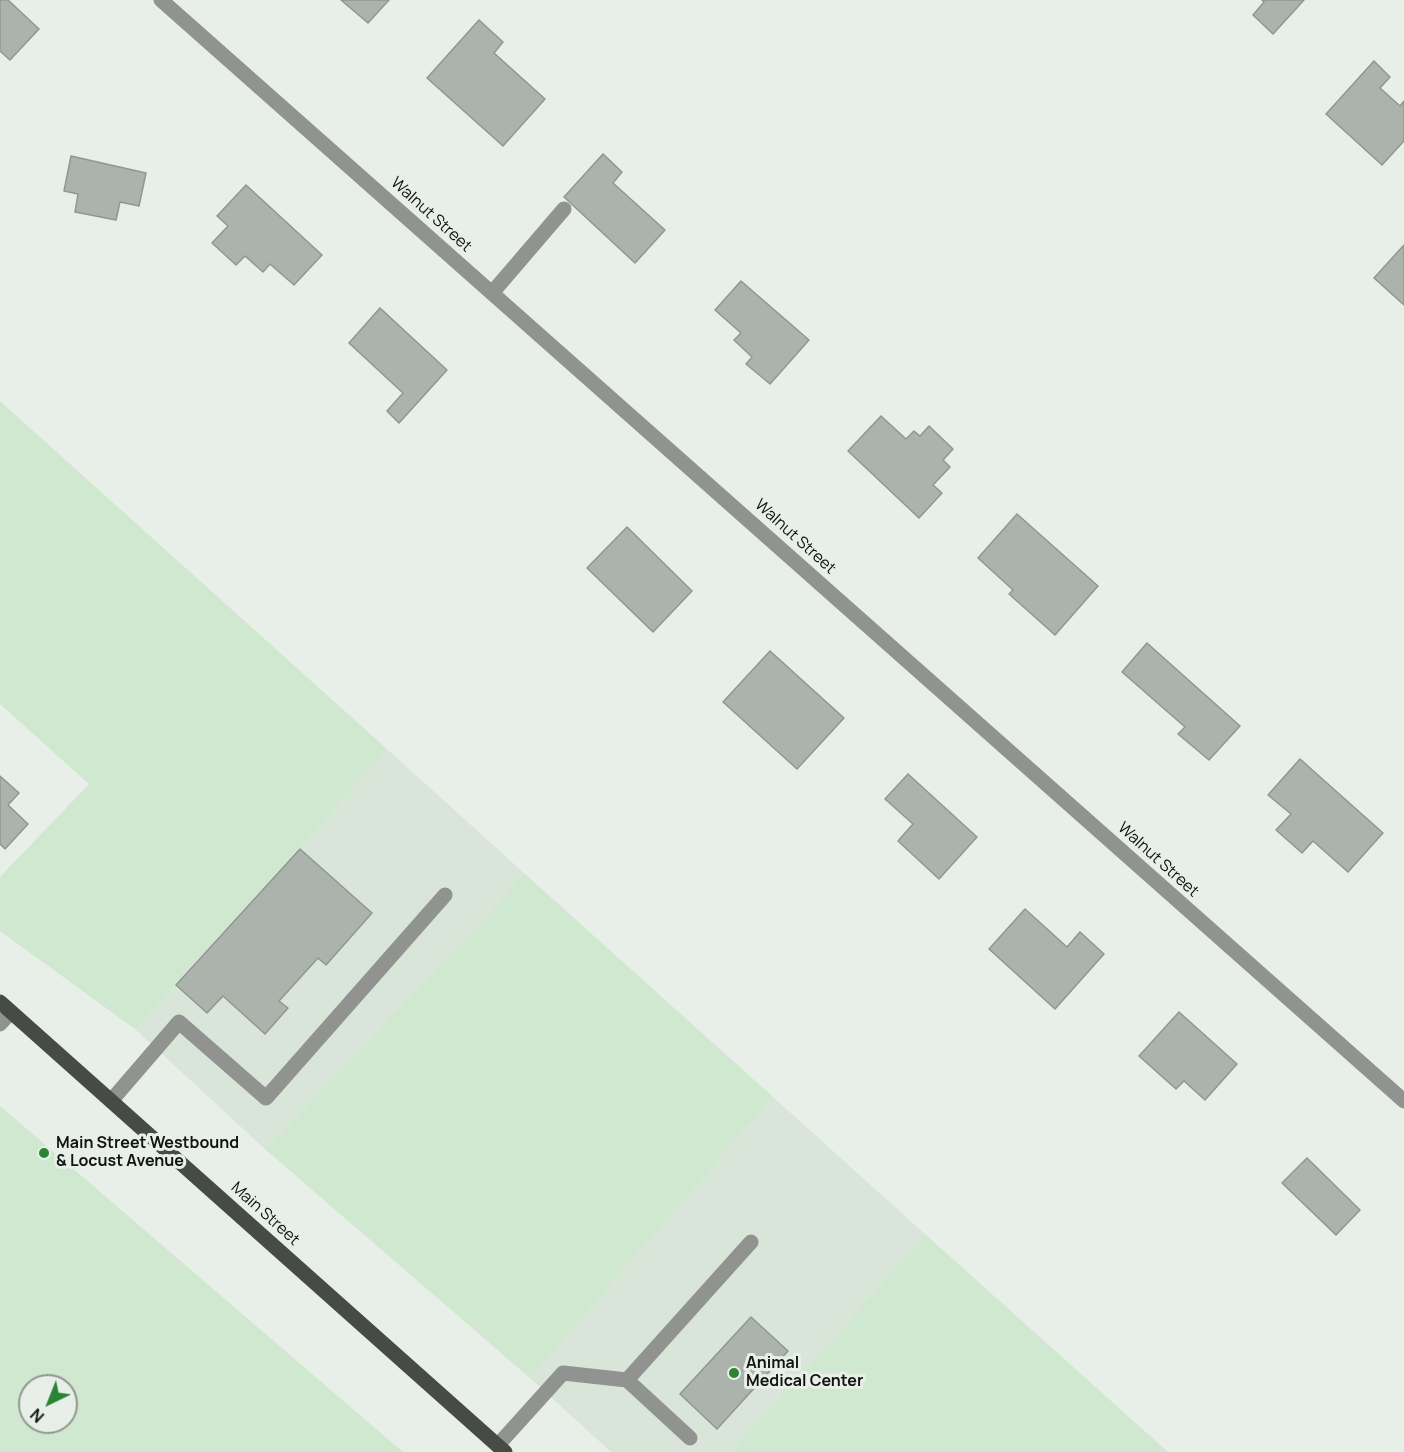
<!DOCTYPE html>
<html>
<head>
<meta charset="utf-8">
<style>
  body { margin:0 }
  #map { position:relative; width:1404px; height:1452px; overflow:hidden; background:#e8efe8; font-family:Manrope,sans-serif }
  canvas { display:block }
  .north { position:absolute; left:18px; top:1374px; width:60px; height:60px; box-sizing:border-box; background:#e8efe8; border:2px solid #929792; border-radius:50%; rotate:223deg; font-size:16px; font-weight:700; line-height:24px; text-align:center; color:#121412 }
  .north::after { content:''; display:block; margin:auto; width:21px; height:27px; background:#2a8434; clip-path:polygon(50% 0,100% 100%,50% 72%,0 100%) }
</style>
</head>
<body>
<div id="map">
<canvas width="1404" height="1452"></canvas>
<div class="north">N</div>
</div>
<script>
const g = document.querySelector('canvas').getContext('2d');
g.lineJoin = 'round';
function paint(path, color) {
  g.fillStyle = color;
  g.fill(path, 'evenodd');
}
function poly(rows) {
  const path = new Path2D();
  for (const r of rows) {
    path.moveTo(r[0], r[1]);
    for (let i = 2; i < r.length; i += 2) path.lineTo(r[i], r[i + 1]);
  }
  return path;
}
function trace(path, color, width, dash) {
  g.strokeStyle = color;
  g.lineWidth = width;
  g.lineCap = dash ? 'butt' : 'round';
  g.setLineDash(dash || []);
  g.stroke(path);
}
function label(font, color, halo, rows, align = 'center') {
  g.font = font + ' Manrope,sans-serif';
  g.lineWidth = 6;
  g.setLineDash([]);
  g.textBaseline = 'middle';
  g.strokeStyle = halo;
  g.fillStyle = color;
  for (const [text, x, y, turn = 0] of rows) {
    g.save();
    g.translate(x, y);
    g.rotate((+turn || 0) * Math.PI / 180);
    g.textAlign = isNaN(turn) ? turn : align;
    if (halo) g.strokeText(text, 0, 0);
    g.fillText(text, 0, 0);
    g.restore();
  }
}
paint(poly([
  [388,750,525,874,266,1150,135,1029],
  [773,1097,926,1235,730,1452,611,1452,530,1378]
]), '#d8e5d8');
paint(poly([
  [0,401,388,750,135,1029,0,931,0,877,89,784,0,704],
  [525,874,773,1097,530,1378,266,1150],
  [0,1106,403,1452,0,1452],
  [30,1386,66,1386,66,1422,30,1422],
  [926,1235,1168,1452,730,1452]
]), '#d0e7d0');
const building = poly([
  [0,0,8,0,39,29,10,60,0,51,0,0],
  [341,0,389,0,368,23,341,0],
  [1262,0,1304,0,1273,34,1253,15,1264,2,1262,0],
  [479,20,503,42,494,53,545,99,503,146,427,78,479,20],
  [1374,61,1390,77,1380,88,1400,106,1404,101,1404,141,1382,165,1326,114,1374,61],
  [603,154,622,172,613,183,665,230,635,263,564,197,603,154],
  [71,156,146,173,139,206,120,202,116,220,75,212,78,194,64,191,71,156],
  [246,185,322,255,294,285,270,264,263,272,245,256,236,265,212,243,228,226,217,216,246,185],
  [1404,245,1404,305,1374,278,1404,245],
  [741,281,809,340,770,384,746,364,752,357,734,340,741,333,715,310,741,281],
  [380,308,447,370,399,423,387,411,403,393,349,343,380,308],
  [881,416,906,439,914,431,920,436,929,426,953,449,943,460,950,467,933,485,942,493,919,518,848,451,881,416],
  [1017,514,1098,586,1055,635,1009,594,1013,590,978,558,1017,514],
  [627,527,692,591,653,632,587,568,627,527],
  [1147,643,1240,726,1209,760,1178,734,1185,727,1122,672,1147,643],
  [770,651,844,718,797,769,723,702,770,651],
  [1300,759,1383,833,1348,872,1313,841,1302,853,1276,830,1291,814,1268,795,1300,759],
  [908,774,977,837,939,879,898,841,913,824,885,799,908,774],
  [0,776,19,793,8,805,28,824,5,849,0,844,0,776],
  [300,849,372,913,326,965,318,958,279,1001,288,1008,265,1034,223,996,207,1013,176,985,300,849],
  [1025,909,1067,947,1080,932,1104,954,1055,1009,989,949,1025,909],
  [1179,1012,1237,1064,1205,1100,1184,1081,1176,1089,1139,1056,1179,1012],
  [1307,1158,1360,1210,1336,1235,1282,1183,1307,1158],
  [751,1317,788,1351,717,1429,680,1394,751,1317]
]);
paint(building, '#acb3ac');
trace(building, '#919790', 1.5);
trace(poly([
  [492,293,564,209],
  [111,1101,179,1022,266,1098,445,895],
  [627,1380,690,1438],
  [498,1445,563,1373,627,1380,751,1242]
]), '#909390', 15);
trace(poly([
  [161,0,1404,1101],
  [0,1024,11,1012]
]), '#909390', 15);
trace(poly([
  [0,1002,505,1452]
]), '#464b46', 15);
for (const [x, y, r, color] of [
  [44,1153,6,"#2a8434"],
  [734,1373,6,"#2a8434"]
]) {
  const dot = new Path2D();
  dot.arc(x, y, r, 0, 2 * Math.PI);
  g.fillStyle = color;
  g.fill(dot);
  trace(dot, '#e8efe8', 2);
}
label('16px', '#121412', '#e8efe8', [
  ["Walnut Street",431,215,42],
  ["Walnut Street",795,537,42],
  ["Walnut Street",1158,860,42],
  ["Main Street",265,1214,42]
]);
label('bold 16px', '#121412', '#e8efe8', [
  ["Main Street Westbound",56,1144],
  ["& Locust Avenue",56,1162],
  ["Animal",746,1364],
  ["Medical Center",746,1382]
], 'left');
</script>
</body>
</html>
